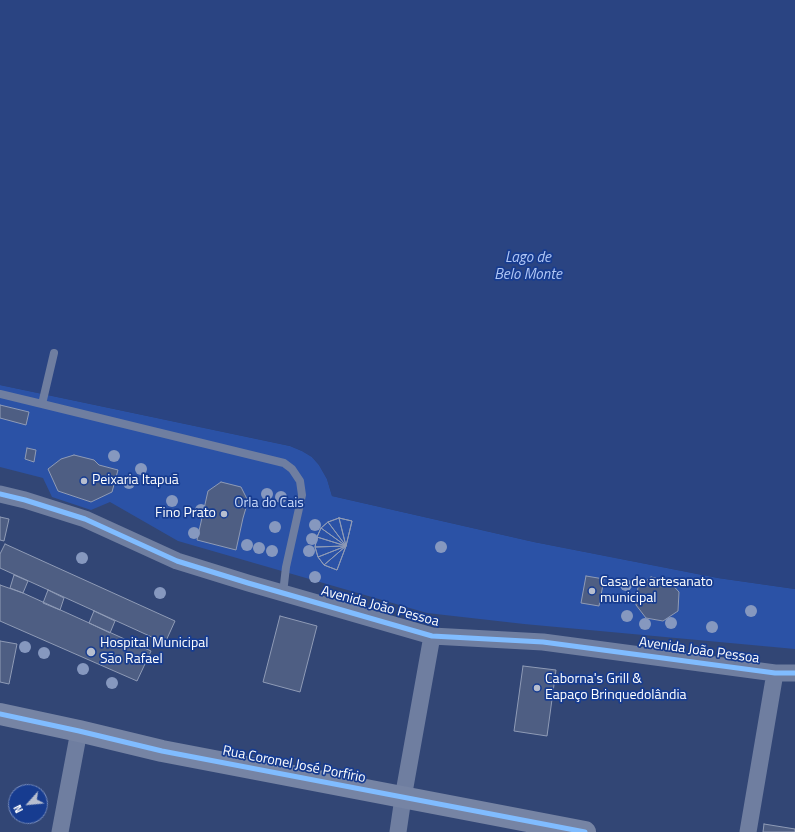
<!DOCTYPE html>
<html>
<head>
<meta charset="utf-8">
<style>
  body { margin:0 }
  #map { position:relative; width:795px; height:832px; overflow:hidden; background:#324675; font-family:"Titillium Web",sans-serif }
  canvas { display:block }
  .north { position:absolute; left:8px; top:784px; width:40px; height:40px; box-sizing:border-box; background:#173c90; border:1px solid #748abc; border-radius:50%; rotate:243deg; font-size:11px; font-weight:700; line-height:16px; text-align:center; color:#fff }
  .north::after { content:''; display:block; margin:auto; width:14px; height:18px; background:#b7becf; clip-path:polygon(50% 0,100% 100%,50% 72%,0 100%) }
</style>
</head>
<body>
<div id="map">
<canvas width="795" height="832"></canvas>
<div class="north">N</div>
</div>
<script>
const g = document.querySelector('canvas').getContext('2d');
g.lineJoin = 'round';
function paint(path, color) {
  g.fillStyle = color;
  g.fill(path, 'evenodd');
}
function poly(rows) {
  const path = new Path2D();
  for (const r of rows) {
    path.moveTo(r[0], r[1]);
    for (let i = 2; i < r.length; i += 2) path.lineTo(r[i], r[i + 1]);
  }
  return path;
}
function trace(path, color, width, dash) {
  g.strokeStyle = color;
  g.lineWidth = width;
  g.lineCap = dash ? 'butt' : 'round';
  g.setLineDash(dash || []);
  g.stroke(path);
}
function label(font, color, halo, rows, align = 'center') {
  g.font = font + ' "Titillium Web",sans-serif';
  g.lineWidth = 3.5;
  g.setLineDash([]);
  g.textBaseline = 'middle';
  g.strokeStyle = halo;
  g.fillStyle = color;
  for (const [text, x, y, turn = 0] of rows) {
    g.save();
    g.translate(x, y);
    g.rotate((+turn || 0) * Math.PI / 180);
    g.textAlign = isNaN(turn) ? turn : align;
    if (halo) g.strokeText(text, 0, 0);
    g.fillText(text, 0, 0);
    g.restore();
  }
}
paint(poly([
  [0,385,290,446,302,451,312,457,319,465,327,479,332,496,534,542,718,578,795,589,795,649,524,624,427,613,178,541,110,502,91,510,52,497,43,478,0,467],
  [651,578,669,581,679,592,678,611,663,621,646,618,636,605,638,587]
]), '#2b52a6');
paint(poly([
  [0,0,795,0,795,589,718,578,534,542,332,496,327,479,319,465,312,457,302,451,290,446,0,385]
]), '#2a4482');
const building = poly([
  [0,405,29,412,26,425,0,418,0,405],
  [27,448,36,450,34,462,25,459,27,448],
  [74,455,94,460,99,465,118,470,112,492,91,502,58,491,48,469,61,459,74,455],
  [221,482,241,487,248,501,243,518,236,550,197,540,208,491,221,482],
  [0,517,9,519,4,541,0,540,0,517],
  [339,518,352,521,346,546,339,518],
  [339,518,346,546,328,522,339,518],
  [339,518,352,521,346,546,337,570,324,565,318,557,315,547,317,537,321,528,328,522,339,518],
  [328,522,346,546,321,528,328,522],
  [321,528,346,546,317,537,321,528],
  [317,537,346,546,315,547,317,537],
  [5,544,175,621,165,643,0,568,0,554,5,544],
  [346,546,337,570,324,565,346,546],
  [346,546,318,557,315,547,346,546],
  [346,546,324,565,318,557,346,546],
  [14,575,28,581,23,593,10,588,14,575],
  [586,576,604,579,599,606,581,603,586,576],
  [651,577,669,581,679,592,678,611,663,621,646,618,636,605,638,587,651,577],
  [0,585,23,593,151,651,137,681,0,621,0,585],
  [48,590,64,598,60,610,43,603,48,590],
  [94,611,115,621,110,633,89,623,94,611],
  [280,616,317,626,300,692,263,682,280,616],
  [0,641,17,644,9,684,0,682,0,641],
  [523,666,556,670,547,736,514,731,523,666],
  [764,824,795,829,795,832,763,832,764,824]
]);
paint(building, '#4e5e83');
trace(building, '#8f9bb6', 1);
trace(poly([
  [0,394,42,404,284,463,292,469,300,481,302,495,286,567,283,593],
  [42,404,54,353]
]), '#6f7ea0', 8);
trace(poly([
  [0,494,25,500,85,519,177,561,248,583,432,636,543,642,775,673,795,673],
  [60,832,79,731],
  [398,832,403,798,432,636],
  [748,832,775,673]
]), '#6f7ea0', 17);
trace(poly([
  [0,714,79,731,162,751,585,832]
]), '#7684a4', 22);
trace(poly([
  [0,494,25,500,85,519,177,561,248,583,432,636,543,642,775,673,795,673],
  [0,714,79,731,162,751,585,832]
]), '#80bcff', 5);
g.fillStyle = '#8698bf';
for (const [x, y] of [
  [114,456],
  [141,469],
  [129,483],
  [267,494],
  [281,497],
  [172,501],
  [201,510],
  [315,525],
  [275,527],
  [194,533],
  [312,539],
  [247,545],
  [441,547],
  [259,548],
  [272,551],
  [309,551],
  [82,558],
  [315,577],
  [626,585],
  [160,593],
  [751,611],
  [627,616],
  [671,623],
  [645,624],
  [712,627],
  [25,647],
  [44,653],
  [83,669],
  [112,683]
]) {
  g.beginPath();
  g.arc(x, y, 6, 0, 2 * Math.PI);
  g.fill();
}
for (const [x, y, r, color] of [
  [84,481,4,"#b7becf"],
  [224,514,4,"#b7becf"],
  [592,591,4,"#b7becf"],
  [91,652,5,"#b7becf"],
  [537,688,4,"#b7becf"]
]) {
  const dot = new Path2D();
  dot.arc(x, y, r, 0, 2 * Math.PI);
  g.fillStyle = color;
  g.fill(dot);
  trace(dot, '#173c90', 1.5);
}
label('14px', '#fff', '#173c90', [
  ["Peixaria Itapuã",92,481],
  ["Fino Prato",216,514,"right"],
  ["Casa de artesanato",600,583],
  ["municipal",600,599],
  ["Hospital Municipal",100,644],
  ["São Rafael",100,660],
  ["Caborna's Grill &",545,680],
  ["Eapaço Brinquedolândia",545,696]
], 'left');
label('14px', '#cbdbfb', '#173c90', [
  ["Orla do Cais",269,504]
]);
label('14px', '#fff', '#173c90', [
  ["Avenida João Pessoa",380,607,15],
  ["Avenida João Pessoa",699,651,8],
  ["Rua Coronel José Porfírio",294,765,11]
]);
label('italic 15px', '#b1c7f6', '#173c90', [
  ["Lago de",528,258],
  ["Belo Monte",528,275]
]);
</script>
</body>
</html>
